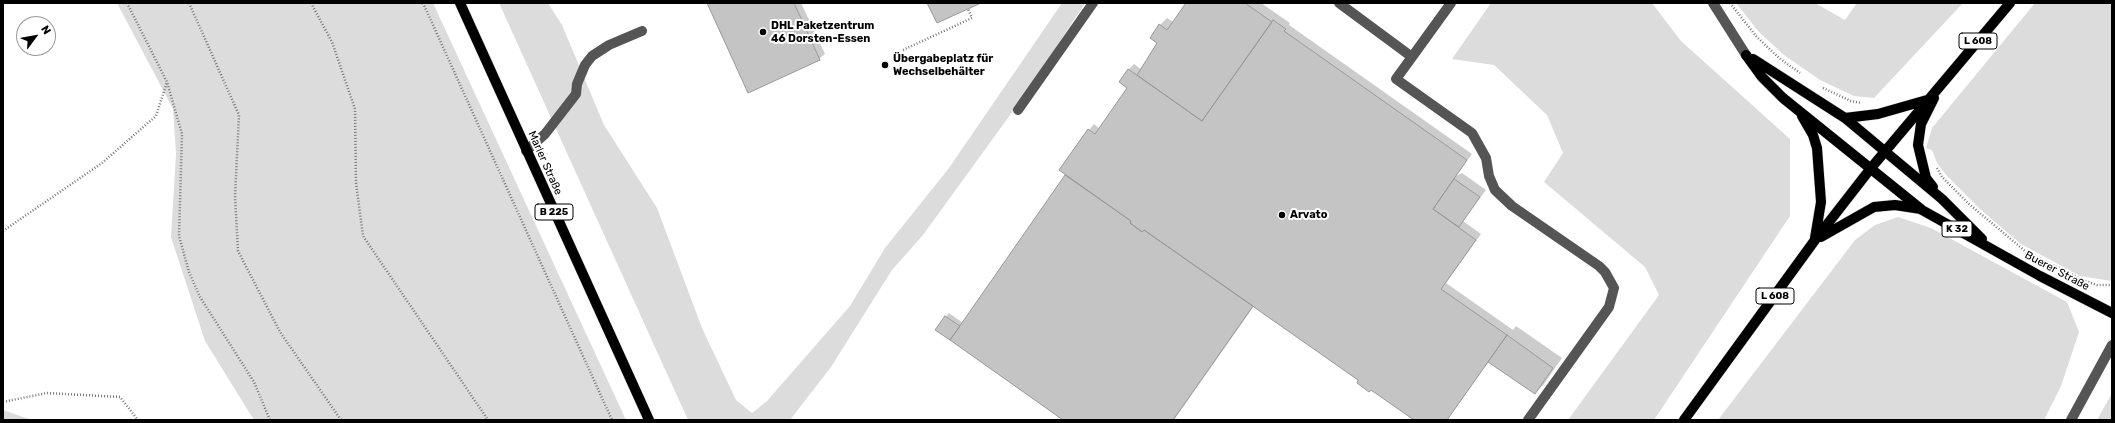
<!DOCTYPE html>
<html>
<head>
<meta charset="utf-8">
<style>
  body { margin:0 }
  #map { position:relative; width:2115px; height:423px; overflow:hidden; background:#fff; font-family:Rubik,sans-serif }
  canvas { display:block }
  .frame { position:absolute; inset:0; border:4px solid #000; pointer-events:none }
  .north { position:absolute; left:16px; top:16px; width:40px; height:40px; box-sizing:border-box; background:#fff; border:1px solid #999; border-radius:50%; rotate:58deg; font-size:11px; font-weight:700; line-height:16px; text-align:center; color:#000 }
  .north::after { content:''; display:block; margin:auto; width:14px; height:18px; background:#000; clip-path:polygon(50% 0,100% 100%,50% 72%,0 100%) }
</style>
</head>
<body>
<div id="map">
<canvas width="2115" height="423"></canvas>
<div class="frame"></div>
<div class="north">N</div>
</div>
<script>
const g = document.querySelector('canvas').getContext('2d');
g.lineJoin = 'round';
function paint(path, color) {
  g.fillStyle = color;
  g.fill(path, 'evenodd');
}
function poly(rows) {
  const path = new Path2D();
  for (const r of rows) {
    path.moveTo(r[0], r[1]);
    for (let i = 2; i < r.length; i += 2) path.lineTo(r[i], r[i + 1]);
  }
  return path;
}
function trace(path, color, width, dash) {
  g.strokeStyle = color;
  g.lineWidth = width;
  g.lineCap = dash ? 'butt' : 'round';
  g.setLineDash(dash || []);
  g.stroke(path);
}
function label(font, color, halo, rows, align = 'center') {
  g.font = font + ' Rubik,sans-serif';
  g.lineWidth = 4;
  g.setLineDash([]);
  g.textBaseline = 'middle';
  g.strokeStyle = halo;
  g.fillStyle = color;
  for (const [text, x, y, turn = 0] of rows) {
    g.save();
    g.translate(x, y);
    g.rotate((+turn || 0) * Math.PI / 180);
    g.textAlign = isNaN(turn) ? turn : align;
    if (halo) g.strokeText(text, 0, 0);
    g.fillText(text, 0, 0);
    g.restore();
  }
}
paint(poly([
  [117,3,433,3,626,420,254,420,205,341,171,237,176,154,173,109],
  [499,3,548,3,562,25,604,125,657,208,702,328,736,400,752,413,767,401,850,306,885,248,949,168,1062,3,1085,3,1026,93,923,235,892,270,831,367,790,420,688,420],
  [1491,3,1652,3,1681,41,1790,139,1790,216,1654,420,1568,420,1659,295,1645,267,1544,182,1563,153,1547,115,1494,65,1452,59],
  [1736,3,1815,3,1845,20,1857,3,1963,3,1874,98,1854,96,1820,80,1784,55,1759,32],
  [2035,3,2112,3,2111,281,2080,276,2021,244,1981,210,1947,176,1937,163,1932,150,1926,148,1932,128],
  [1898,217,1931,228,2067,302,2079,332,2061,386,2044,420,1718,420,1855,240,1875,225],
  [2112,393,2112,420,2097,420],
  [3,410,32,420,3,420]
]), '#dcdcdc');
paint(poly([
  [708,3,801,3,825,54,819,59],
  [1187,3,1261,3,1290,23,1289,25,1472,154,1456,176,1462,173,1486,190,1463,221,1481,234,1446,283,1513,330,1516,326,1562,358,1544,384,1535,393,1489,361,1447,420,1416,420,1254,306,1174,420,1065,420,946,317,949,313,963,323,1067,174,1089,130,1094,124,1100,129,1129,88,1120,82,1129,69,1134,64,1142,70,1159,43,1160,25,1167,18,1173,22]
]), '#0003');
const building = poly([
  [707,3,794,3,820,60,748,93,707,3],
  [927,3,981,3,937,23,927,3],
  [1186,3,1245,3,1272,22,1202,121,1137,75,1157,43,1150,38,1159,24,1167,30,1186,3],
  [1273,20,1286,29,1284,31,1467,160,1433,209,1476,240,1441,289,1507,335,1447,420,1414,420,1371,390,1369,392,1357,383,1358,380,1144,230,1142,232,1130,223,1131,221,1059,170,1088,129,1095,134,1127,88,1119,82,1128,69,1202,121,1273,20],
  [1065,175,1131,221,1130,223,1142,232,1144,230,1253,306,1173,420,1063,420,950,340,1065,175],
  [1454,179,1480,197,1459,227,1433,209,1454,179],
  [945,316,960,326,950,340,935,330,945,316],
  [1507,335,1553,368,1535,394,1488,362,1507,335]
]);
paint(building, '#c4c4c4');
trace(building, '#999', 1);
const major = poly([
  [460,3,649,420],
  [1746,55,1762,77,1783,98,1922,210,2040,276,2112,313],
  [1753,59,1845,118,1942,199,1982,239],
  [1802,116,1813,135,1817,148,1821,202,1815,238],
  [1845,118,1878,114,1927,100],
  [1933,187,1926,178,1918,145,1921,124,1934,98],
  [1821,237,1874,207,1895,205,1921,209],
  [1684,420,1815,240,1871,168,2010,3]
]);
trace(major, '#dbdbdb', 11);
trace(poly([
  [127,3,167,82,182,134,179,236,189,272,200,297,254,382,270,420],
  [189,3,239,115,235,196,238,251,280,332,341,420],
  [311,3,332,42,355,109,356,183,363,236,488,420],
  [423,3,612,420],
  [1730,3,1756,36,1779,58,1800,73],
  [903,50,972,18,968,9],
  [1823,88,1851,101,1862,103],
  [1937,168,1942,177,1969,204,2025,251,2085,281,2097,285,2112,285],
  [3,231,102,163,156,116,167,82],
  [3,402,47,393,120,397,138,420]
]), '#777', 2.5, [1, 2]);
trace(poly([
  [1339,3,1412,57,1451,3],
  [1713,3,1746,55],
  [1412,57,1396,79,1472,133,1486,158,1489,176,1495,190,1512,206,1599,266,1605,272,1614,288,1609,307,1528,420],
  [1018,110,1093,3],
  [526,151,545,134,576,94,577,84,585,65,592,56,609,45,642,31],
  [2071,420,2112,345]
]), '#555', 10);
trace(major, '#000', 10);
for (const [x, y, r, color] of [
  [763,32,4,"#000"],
  [885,65,4,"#000"],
  [1282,215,4,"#000"]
]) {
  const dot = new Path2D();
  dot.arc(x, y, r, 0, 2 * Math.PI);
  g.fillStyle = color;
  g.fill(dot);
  trace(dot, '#fff', 1.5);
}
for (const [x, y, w] of [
  [1978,41,38],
  [554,212,38],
  [1957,229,30],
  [1775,296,38]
]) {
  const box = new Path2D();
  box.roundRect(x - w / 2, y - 8, w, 16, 3);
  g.fillStyle = '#fff';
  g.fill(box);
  trace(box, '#000', 1);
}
label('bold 10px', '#000', null, [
  ["L 608",1978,41],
  ["B 225",554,212],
  ["K 32",1957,229],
  ["L 608",1775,296]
]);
label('bold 11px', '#000', '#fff', [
  ["DHL Paketzentrum",771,26],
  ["46 Dorsten-Essen",771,39],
  ["Übergabeplatz für",893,59],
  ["Wechselbehälter",893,72],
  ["Arvato",1290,215]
], 'left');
label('11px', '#000', '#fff', [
  ["Marler Straße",545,163,66],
  ["Buerer Straße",2057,271,28]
]);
</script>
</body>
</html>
